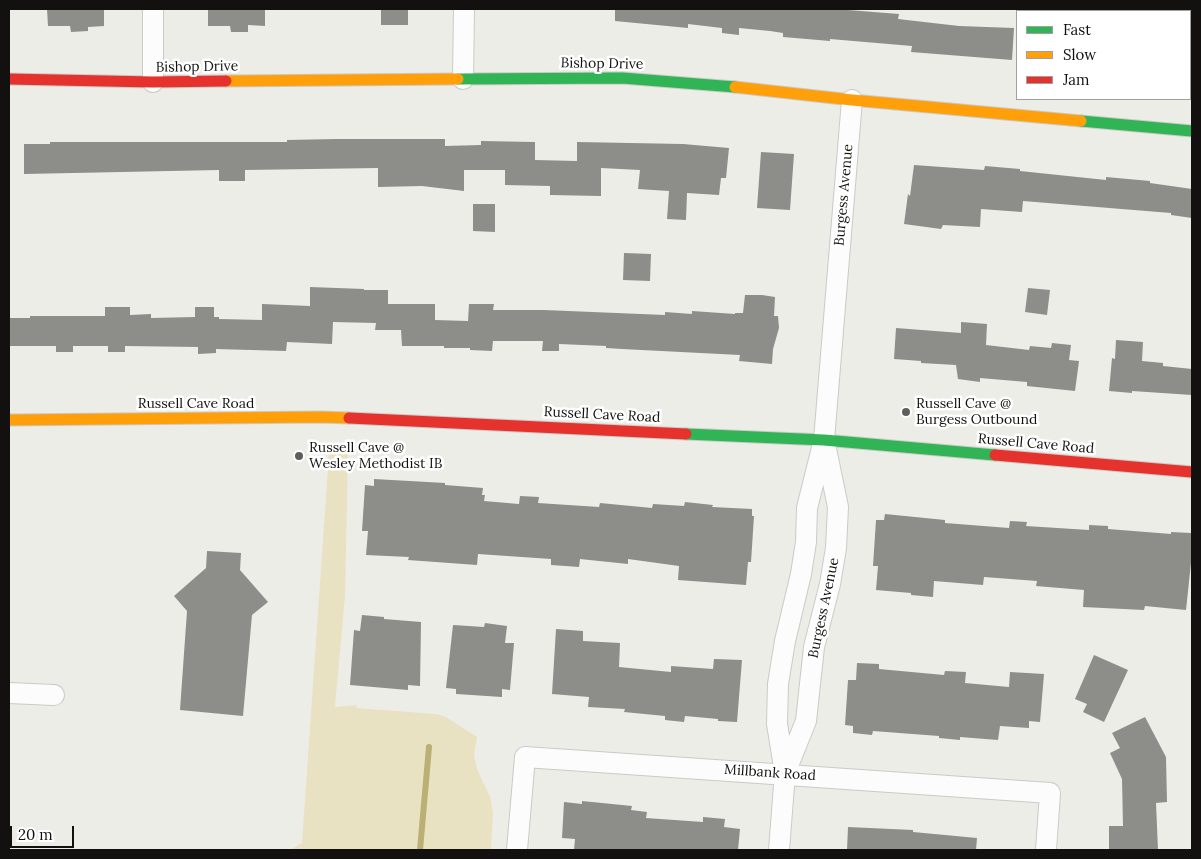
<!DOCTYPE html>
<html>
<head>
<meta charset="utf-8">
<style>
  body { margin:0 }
  #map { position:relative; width:1201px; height:859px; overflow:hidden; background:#edede8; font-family:Lora,serif }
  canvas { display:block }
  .frame { position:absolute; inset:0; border:10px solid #12110f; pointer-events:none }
  .legend { position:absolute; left:1016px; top:10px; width:175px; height:90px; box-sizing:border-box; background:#fff; border:1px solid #a0a09f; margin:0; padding:6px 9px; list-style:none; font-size:15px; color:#12110f }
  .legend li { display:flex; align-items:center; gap:10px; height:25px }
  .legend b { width:25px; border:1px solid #a0a09f }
  .scale { position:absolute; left:10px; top:826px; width:64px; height:22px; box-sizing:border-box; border:2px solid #12110f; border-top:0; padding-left:6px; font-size:15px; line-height:18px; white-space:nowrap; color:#12110f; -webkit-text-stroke:4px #fff; paint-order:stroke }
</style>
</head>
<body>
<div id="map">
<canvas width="1201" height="859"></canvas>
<div class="frame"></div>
<ul class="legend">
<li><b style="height:6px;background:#30b455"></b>Fast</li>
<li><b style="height:6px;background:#ff9f0a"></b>Slow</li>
<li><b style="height:6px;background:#e5322d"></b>Jam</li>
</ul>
<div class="scale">20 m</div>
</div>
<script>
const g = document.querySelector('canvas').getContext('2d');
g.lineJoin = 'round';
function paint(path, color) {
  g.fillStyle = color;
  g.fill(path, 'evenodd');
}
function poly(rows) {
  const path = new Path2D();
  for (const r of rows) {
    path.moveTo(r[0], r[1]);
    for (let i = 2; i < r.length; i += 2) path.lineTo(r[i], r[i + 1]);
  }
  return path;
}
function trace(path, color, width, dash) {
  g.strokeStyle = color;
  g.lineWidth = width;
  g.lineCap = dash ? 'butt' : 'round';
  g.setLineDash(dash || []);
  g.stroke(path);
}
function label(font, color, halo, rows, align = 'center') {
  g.font = font + ' Lora,serif';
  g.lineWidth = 5;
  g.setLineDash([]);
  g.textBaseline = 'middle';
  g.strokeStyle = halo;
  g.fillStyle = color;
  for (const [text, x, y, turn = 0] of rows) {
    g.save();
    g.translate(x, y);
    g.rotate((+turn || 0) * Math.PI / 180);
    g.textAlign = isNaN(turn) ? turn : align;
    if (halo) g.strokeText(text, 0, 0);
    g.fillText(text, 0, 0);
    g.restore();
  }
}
paint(poly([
  [329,453,348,453,345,597,335,707,357,705,356,708,436,714,446,717,477,737,474,755,477,769,490,797,493,812,491,850,290,850,302,843]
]), '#e8e2c2');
trace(poly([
  [420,850,429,747]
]), '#baaf74', 6);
paint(poly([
  [47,9,104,9,104,26,88,27,88,31,71,32,70,26,48,26],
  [208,9,265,9,265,26,248,25,248,32,231,32,230,26,208,26],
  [381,9,408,9,408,25,381,25],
  [615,9,848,10,899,14,898,19,959,26,1014,28,1012,60,911,52,912,46,830,39,830,41,783,37,783,33,770,31,739,28,739,35,722,33,722,28,688,24,688,28,615,21],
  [336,139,445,139,445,146,481,145,481,141,535,142,535,160,577,161,577,142,683,144,729,148,726,178,721,178,719,195,687,193,686,220,667,219,669,191,638,189,640,170,601,168,601,196,550,195,550,186,505,185,505,170,464,170,464,191,422,186,378,187,378,168,245,170,245,181,219,181,219,170,24,174,24,144,50,144,50,142,287,142,287,140],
  [761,152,794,154,790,210,757,208],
  [914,165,984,170,985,166,1020,169,1020,171,1106,180,1106,177,1150,181,1150,183,1192,189,1192,218,1171,215,1171,213,1023,201,1022,212,981,209,980,227,943,225,941,229,904,224,908,194,910,196],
  [473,204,495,204,495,232,473,231],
  [624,253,651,254,650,281,623,280],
  [310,287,364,289,364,290,388,290,388,304,435,304,435,320,468,321,469,304,494,304,493,310,544,310,665,315,665,312,692,314,692,311,735,314,735,313,743,313,745,295,762,295,775,297,774,316,778,316,779,328,773,349,772,364,739,361,740,355,622,349,606,348,606,346,559,344,559,351,542,351,543,341,493,341,492,351,470,350,470,348,444,348,444,346,402,346,401,330,375,330,376,323,333,322,332,344,287,342,286,351,216,349,216,353,198,354,198,347,125,346,125,352,108,352,108,346,73,346,73,352,56,352,56,346,9,346,9,318,30,318,30,316,105,316,105,307,130,307,130,315,151,314,151,318,195,317,195,307,214,307,214,317,219,317,219,319,262,320,262,304,310,306],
  [1028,288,1050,290,1047,315,1025,312],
  [961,322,987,324,986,345,1029,350,1030,346,1051,348,1052,343,1071,345,1069,360,1079,361,1075,391,1027,386,1027,382,980,378,980,382,958,379,956,365,921,363,921,361,894,359,896,328,961,333],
  [1116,340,1143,342,1142,361,1163,363,1163,366,1192,369,1192,395,1132,391,1132,393,1109,391,1112,358,1115,359],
  [374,479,445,483,445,485,483,488,482,495,485,495,484,501,519,504,520,496,539,497,538,503,599,507,600,503,652,508,653,504,684,506,685,502,713,505,712,507,752,509,752,516,754,516,751,562,748,562,746,585,678,580,679,566,628,559,628,564,580,559,579,567,551,565,551,559,478,554,477,565,408,560,409,557,366,555,368,531,362,531,365,485,374,486],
  [885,514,945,520,945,523,1009,528,1010,521,1027,522,1026,526,1089,530,1089,525,1108,526,1108,529,1171,534,1171,532,1191,533,1192,553,1186,610,1145,606,1144,610,1083,607,1084,590,1036,586,1037,581,984,577,983,585,934,581,933,597,911,595,911,593,876,590,878,566,873,566,876,520,884,520],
  [207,551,241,553,240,570,268,602,252,615,243,716,180,710,187,611,174,596,206,568],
  [362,615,384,617,384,619,421,622,420,686,408,685,408,690,350,685,354,630,360,631],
  [485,623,507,626,505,643,514,643,510,690,502,689,502,697,456,694,456,689,446,688,453,625,484,627],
  [556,629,583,631,583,641,620,643,619,667,671,672,671,666,713,669,714,659,742,660,737,722,718,721,718,719,685,716,684,722,665,720,665,716,624,712,625,709,588,707,589,697,552,694],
  [1094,655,1128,670,1104,722,1083,712,1087,704,1075,699],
  [857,663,879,664,879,669,944,675,945,671,966,672,965,683,1009,687,1010,672,1044,674,1040,722,1029,721,1029,728,1000,726,998,740,960,737,960,740,939,738,939,736,873,731,872,735,853,733,853,726,845,725,848,680,856,680],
  [1145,717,1166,757,1167,802,1156,803,1158,850,1109,850,1109,826,1123,826,1122,779,1110,753,1120,748,1112,733],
  [582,801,632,806,631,810,647,812,646,818,703,822,703,817,725,819,724,827,740,829,738,850,574,850,575,839,562,838,564,802,582,804],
  [848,827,913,830,913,832,977,838,976,850,847,850]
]), '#8d8d89');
const street = poly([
  [153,9,153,82],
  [463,79,464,9],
  [9,693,54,695],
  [785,773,806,721,814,647,830,584,836,548,838,507,825,444],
  [517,850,525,757,1050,793,1046,850],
  [779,850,785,773,777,724,778,684,785,641,801,574,806,542,807,508,824,440,852,100]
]);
const fast = poly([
  [458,79,622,78,735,87],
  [1081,121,1192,131],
  [686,434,824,440,995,455]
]);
const slow = poly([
  [226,81,458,79],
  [735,87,852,100,1081,121],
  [9,420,321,417,349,418]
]);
const jam = poly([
  [9,79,153,82,226,81],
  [349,418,686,434],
  [995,455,1192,472]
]);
trace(street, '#cacac7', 22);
trace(fast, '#cacac7', 13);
trace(slow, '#cacac7', 13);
trace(jam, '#cacac7', 13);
trace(street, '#fcfcfc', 20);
trace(fast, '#30b455', 11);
trace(slow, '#ff9f0a', 11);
trace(jam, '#e5322d', 11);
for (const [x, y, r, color] of [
  [906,412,5,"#5f5e5b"],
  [299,456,5,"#5f5e5b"]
]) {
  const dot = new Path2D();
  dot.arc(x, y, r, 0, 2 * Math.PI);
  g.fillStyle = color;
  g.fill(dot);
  trace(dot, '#fff', 2);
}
label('14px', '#12110f', '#fff', [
  ["Bishop Drive",602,64,1],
  ["Bishop Drive",197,67,-1],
  ["Burgess Avenue",844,195,-85],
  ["Russell Cave Road",196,404],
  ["Russell Cave Road",602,415,3],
  ["Russell Cave Road",1036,444,5],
  ["Burgess Avenue",824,608,-78],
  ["Millbank Road",770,773,4]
]);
label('14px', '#12110f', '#fff', [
  ["Russell Cave @",916,404],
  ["Burgess Outbound",916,420],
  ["Russell Cave @",309,448],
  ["Wesley Methodist IB",309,464]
], 'left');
</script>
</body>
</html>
